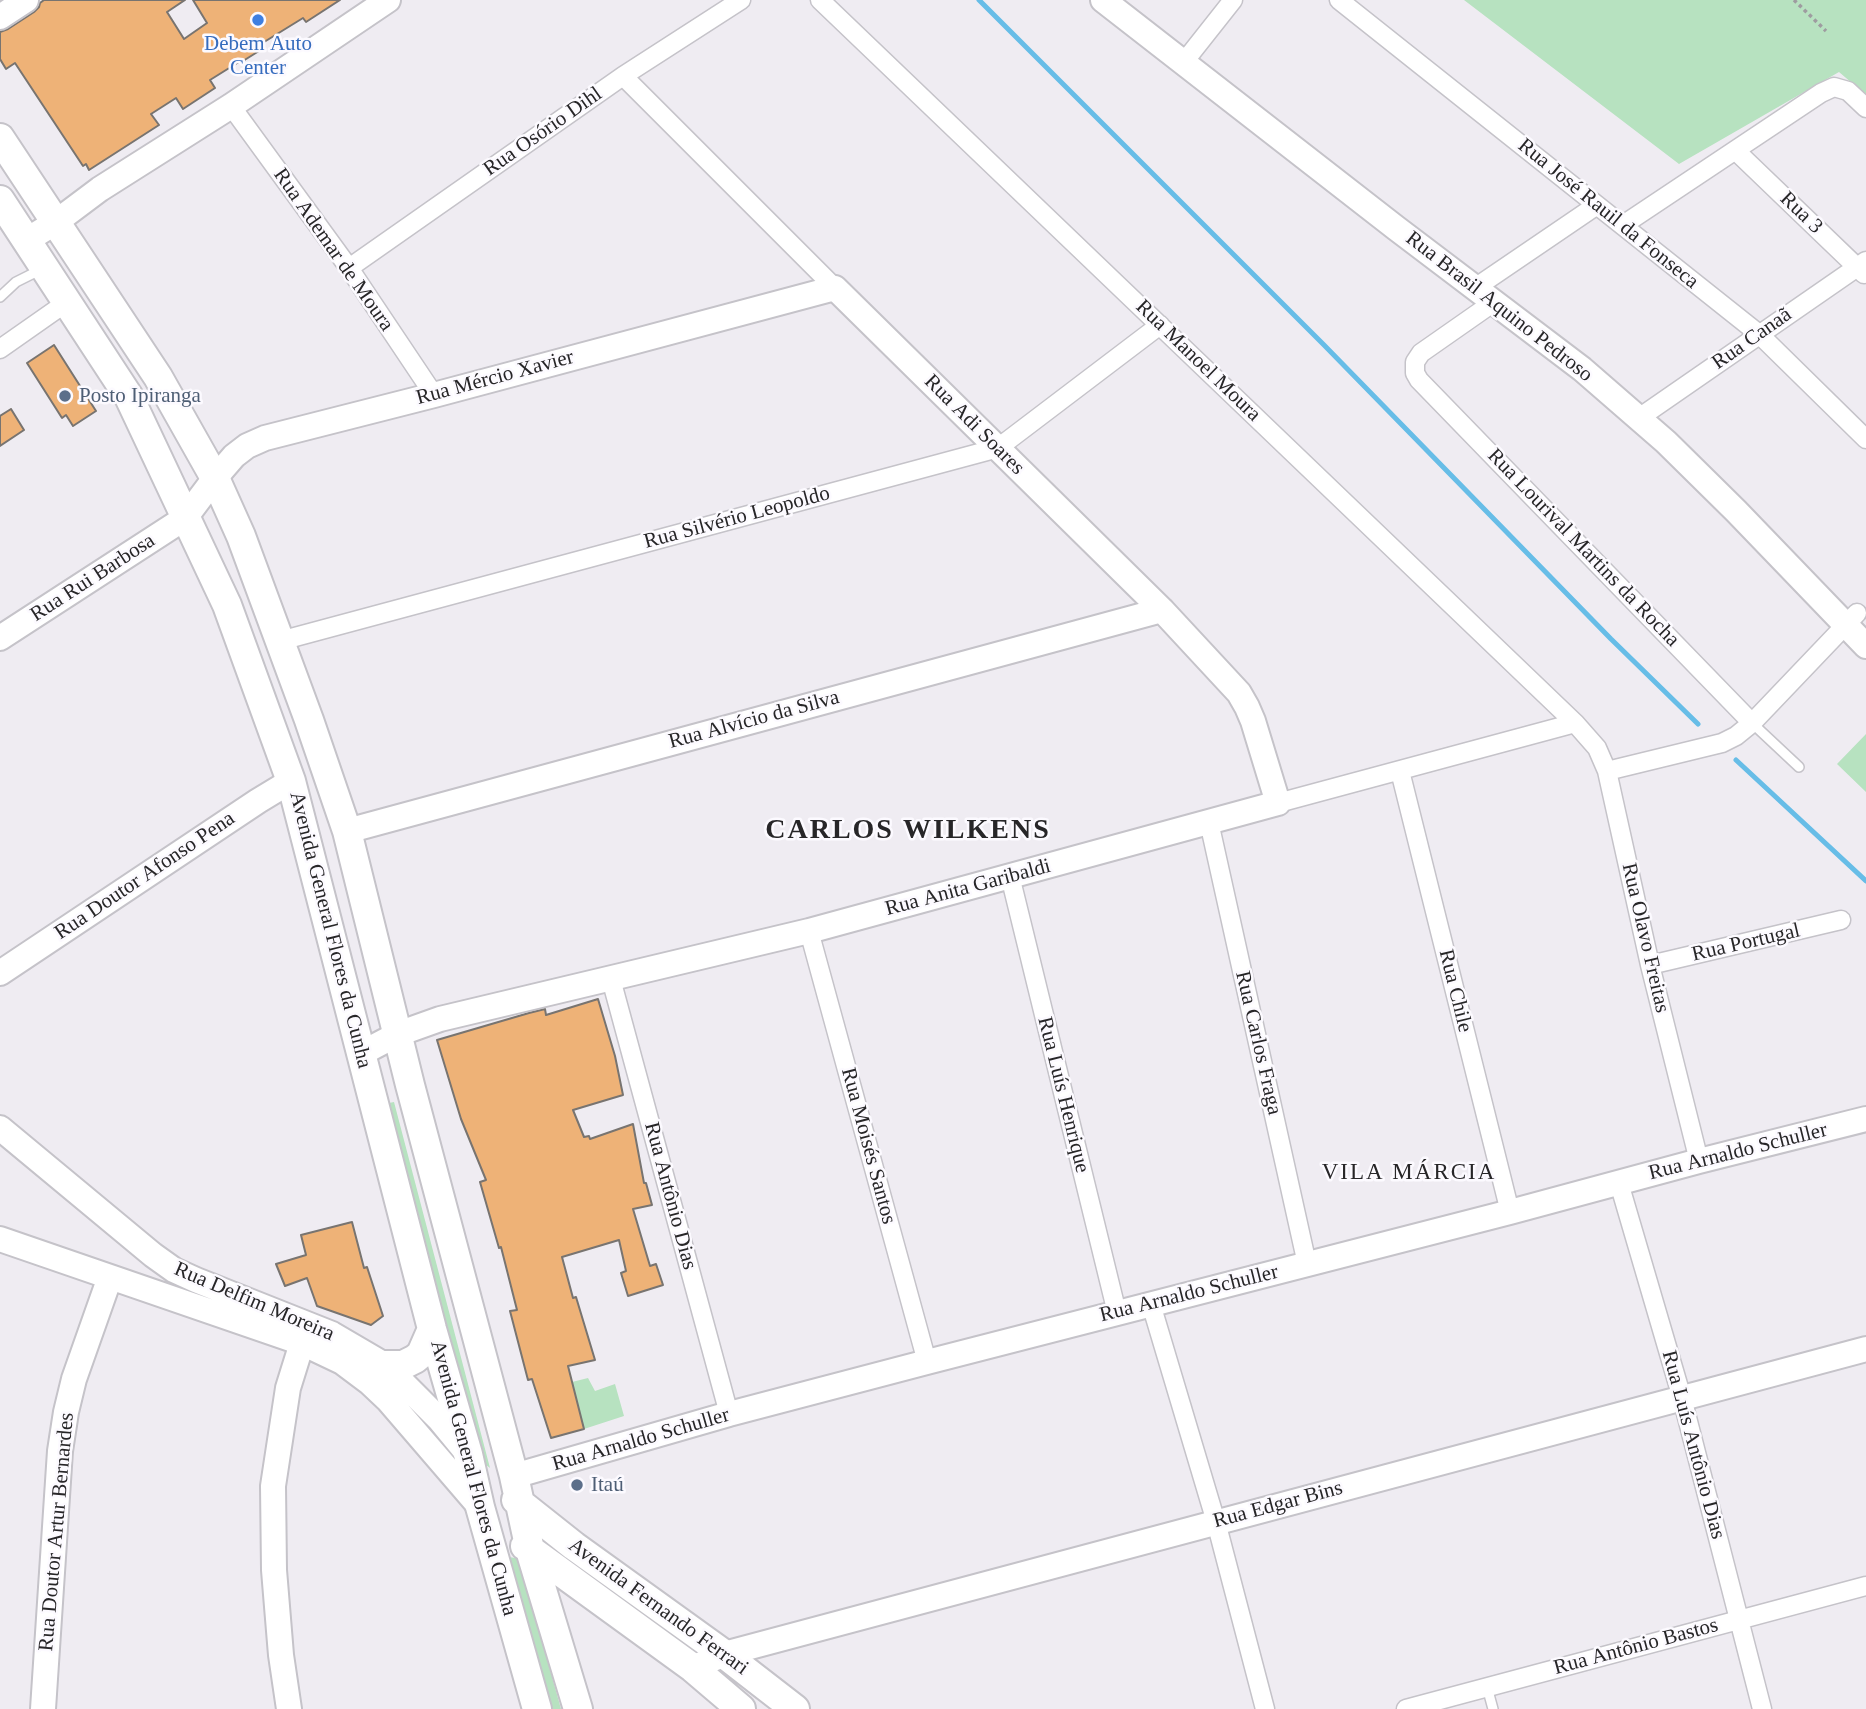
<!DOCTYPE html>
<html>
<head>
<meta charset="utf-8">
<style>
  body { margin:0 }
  canvas { display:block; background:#efecf2 }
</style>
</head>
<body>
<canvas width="1866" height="1709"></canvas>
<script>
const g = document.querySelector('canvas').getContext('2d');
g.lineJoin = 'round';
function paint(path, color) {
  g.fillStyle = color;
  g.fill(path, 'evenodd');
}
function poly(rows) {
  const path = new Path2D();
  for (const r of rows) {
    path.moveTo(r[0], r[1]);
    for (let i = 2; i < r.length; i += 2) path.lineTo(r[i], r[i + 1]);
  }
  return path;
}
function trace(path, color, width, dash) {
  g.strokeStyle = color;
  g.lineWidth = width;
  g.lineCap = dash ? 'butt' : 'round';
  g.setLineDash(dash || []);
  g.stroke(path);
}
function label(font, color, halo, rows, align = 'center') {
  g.font = font + ' "Times New Roman",serif';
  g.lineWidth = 5;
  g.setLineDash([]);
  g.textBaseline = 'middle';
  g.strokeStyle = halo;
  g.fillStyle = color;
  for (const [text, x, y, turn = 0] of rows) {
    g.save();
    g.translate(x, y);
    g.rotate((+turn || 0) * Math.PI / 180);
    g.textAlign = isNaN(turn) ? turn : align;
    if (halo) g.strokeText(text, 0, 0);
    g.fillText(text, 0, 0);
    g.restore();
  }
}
paint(poly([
  [1464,0,1866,0,1866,95,1839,72,1679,164],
  [1866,734,1866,792,1837,764],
  [394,1102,490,1468,475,1456,384,1104],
  [588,1378,595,1391,615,1384,624,1416,584,1429,572,1382],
  [505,1556,519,1559,561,1709,548,1709]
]), '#b7e2c0');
trace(poly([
  [979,0,1324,345,1611,639,1698,724],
  [1736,760,1866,881]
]), '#67bde7', 5);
const building = poly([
  [44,0,185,0,167,12,184,39,207,23,193,0,340,0,306,22,303,18,256,47,259,51,243,61,242,60,210,80,215,88,183,109,176,98,151,114,159,125,89,170,86,164,83,166,15,63,6,69,0,59,0,32,8,29,34,12,39,7,40,3,44,0],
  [54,345,96,411,73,426,66,415,62,418,27,363,54,345],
  [11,409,24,430,0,446,0,416,11,409],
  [598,999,615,1056,623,1095,573,1110,584,1137,589,1136,590,1139,633,1124,644,1183,646,1183,652,1205,633,1209,650,1266,656,1264,663,1285,628,1296,621,1273,626,1271,619,1240,562,1257,573,1298,576,1297,595,1360,568,1366,584,1429,551,1438,532,1379,528,1380,510,1311,517,1310,501,1247,499,1248,480,1182,486,1180,461,1119,437,1040,529,1013,545,1009,546,1015,598,999],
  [352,1222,364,1268,367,1267,383,1316,371,1325,317,1306,307,1278,285,1286,276,1264,306,1255,301,1235,352,1222]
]);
paint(building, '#eeb277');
trace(building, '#787470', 2);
const lane = poly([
  [0,297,16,282,40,270],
  [1752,723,1799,767],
  [1487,1687,1493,1709]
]);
const street = poly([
  [820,0,1575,723,1597,748,1607,771,1650,965,1699,1161],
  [1339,0,1759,334,1866,439],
  [1184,62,1233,0],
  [623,76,835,288],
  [231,106,349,268,434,395],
  [1736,151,1864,274],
  [1623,225,1821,93,1834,87,1848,91,1866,108],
  [349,268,623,76,741,0],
  [1475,288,1597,205],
  [1494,302,1421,353,1415,362,1415,373,1419,380,1752,723],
  [0,349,67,302],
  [1639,418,1866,261],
  [280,641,998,448,1160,325],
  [1400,771,1510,1212],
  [1607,771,1722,743,1736,736,1752,723,1857,613],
  [1278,803,1575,723],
  [1209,822,1307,1264],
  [1010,876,1117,1313],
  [809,931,927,1362],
  [1650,965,1841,920],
  [611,979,729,1414],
  [1619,1183,1682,1398,1762,1709],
  [1151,1304,1216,1522,1265,1709],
  [1406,1709,1866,1586]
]);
const secondary = poly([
  [1103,0,1396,228,1582,369,1666,442,1736,511,1866,646],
  [0,17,26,0],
  [27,240,56,222,100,189,231,106,388,0],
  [0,638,185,518,215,478,234,456,247,446,265,438,434,395,835,288,1162,610,1239,693,1247,707,1253,721,1278,803,809,931,440,1019,398,1034,362,1053],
  [347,831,1162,610],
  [0,973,258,801,291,781],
  [0,1128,153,1255,174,1270,196,1280,332,1334,385,1365,440,1420,468,1454],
  [0,1239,302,1343,342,1362,370,1383,388,1400,480,1507],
  [514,1476,729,1414,927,1362,1510,1212,1699,1161,1866,1119],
  [693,1668,724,1654,1866,1349],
  [43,1709,60,1451,66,1412,74,1379,110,1277],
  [289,1709,281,1655,274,1570,273,1486,288,1388,302,1343]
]);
const primary = poly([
  [0,138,158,377,215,478,241,536,309,720,347,831,410,1085,514,1476,530,1550,578,1709],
  [0,200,129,397,227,605,291,781,432,1329,468,1454,480,1507,537,1709],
  [385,1365,403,1365,415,1359,421,1354,432,1329],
  [516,1500,574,1546,724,1654,795,1709],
  [525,1546,693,1668,741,1709]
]);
trace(lane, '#c5c3c9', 12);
trace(street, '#c5c3c9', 21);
trace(secondary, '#c5c3c9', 28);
trace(primary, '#c5c3c9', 32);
trace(poly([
  [1794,0,1826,31]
]), '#9e9ca0', 3.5, [3.5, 3.5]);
trace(lane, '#fff', 9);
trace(street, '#fff', 18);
trace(secondary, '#fff', 24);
trace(primary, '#fff', 28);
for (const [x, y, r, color] of [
  [258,20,7,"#3f7fe0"],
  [65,396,7,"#5c6f8a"],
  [577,1485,7,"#5c6f8a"]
]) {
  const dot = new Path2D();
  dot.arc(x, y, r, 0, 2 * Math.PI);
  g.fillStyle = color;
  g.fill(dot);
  trace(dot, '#fcfaff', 2.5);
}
label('21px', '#366cbe', '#fcfaff', [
  ["Debem Auto",258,44],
  ["Center",258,68]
]);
label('21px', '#272628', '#fcfaff', [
  ["Rua Osório Dihl",543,132,-35],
  ["Rua 3",1801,213,44],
  ["Rua José Rauil da Fonseca",1608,214,39],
  ["Rua Ademar de Moura",333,250,55],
  ["Rua Brasil Aquino Pedroso",1499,307,38],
  ["Rua Canaã",1752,339,-35],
  ["Rua Manoel Moura",1198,361,44],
  ["Rua Mércio Xavier",495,378,-15],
  ["Rua Adi Soares",974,425,45],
  ["Rua Silvério Leopoldo",737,518,-15],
  ["Rua Lourival Martins da Rocha",1583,548,46],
  ["Rua Rui Barbosa",93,578,-33],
  ["Rua Alvício da Silva",754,720,-15],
  ["Rua Doutor Afonso Pena",145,876,-34],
  ["Rua Anita Garibaldi",968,888,-15],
  ["Avenida General Flores da Cunha",330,930,76],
  ["Rua Olavo Freitas",1645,938,77],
  ["Rua Portugal",1746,943,-13],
  ["Rua Chile",1455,991,76],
  ["Rua Carlos Fraga",1258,1043,77],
  ["Rua Luís Henrique",1063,1095,76],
  ["Rua Moisés Santos",868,1146,75],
  ["Rua Arnaldo Schuller",1738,1152,-14],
  ["Rua Antônio Dias",670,1196,75],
  ["Rua Arnaldo Schuller",1189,1294,-14],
  ["Rua Delfim Moreira",254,1302,23],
  ["Rua Arnaldo Schuller",641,1440,-16],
  ["Rua Luís Antônio Dias",1693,1445,75],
  ["Avenida General Flores da Cunha",473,1478,75],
  ["Rua Edgar Bins",1278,1505,-15],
  ["Rua Doutor Artur Bernardes",57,1532,-85],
  ["Avenida Fernando Ferrari",658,1607,36],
  ["Rua Antônio Bastos",1636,1647,-15]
]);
label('21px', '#4e5e75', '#fcfaff', [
  ["Posto Ipiranga",79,396],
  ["Itaú",591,1485]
], 'left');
g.letterSpacing = '2px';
label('23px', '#272628', '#fcfaff', [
  ["VILA MÁRCIA",1409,1173]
]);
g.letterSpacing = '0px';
g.letterSpacing = '2px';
label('bold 28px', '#272628', '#fcfaff', [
  ["CARLOS WILKENS",908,831]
]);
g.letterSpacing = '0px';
</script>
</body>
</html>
